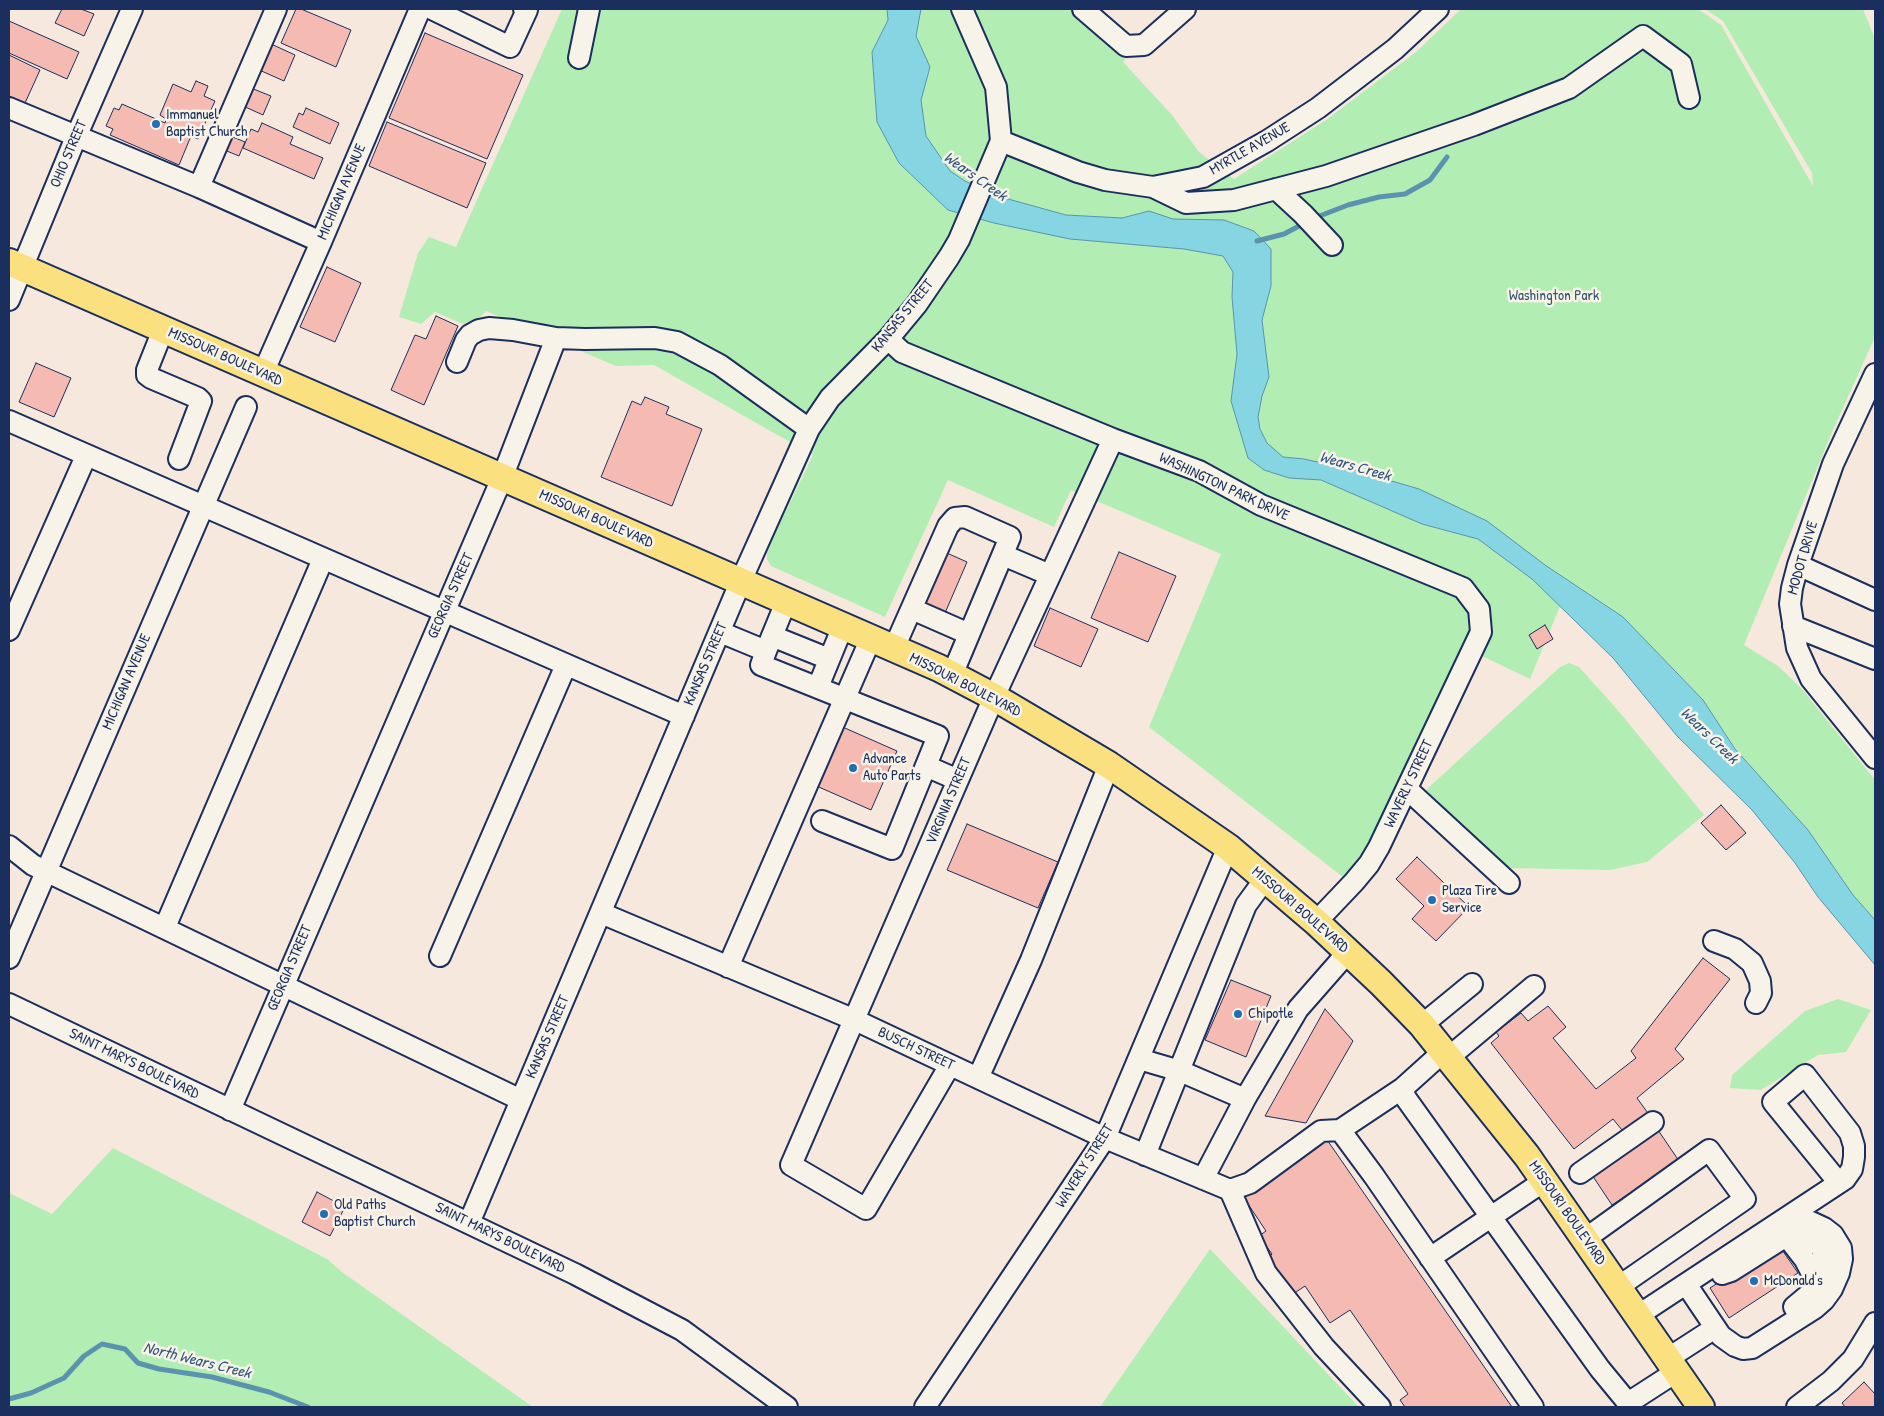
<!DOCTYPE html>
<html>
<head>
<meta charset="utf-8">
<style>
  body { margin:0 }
  #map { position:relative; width:1884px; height:1416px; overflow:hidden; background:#f7e8dd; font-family:"Patrick Hand",sans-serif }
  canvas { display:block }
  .frame { position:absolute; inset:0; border:10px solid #1b2f5e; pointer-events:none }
</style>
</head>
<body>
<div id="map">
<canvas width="1884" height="1416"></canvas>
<div class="frame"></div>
</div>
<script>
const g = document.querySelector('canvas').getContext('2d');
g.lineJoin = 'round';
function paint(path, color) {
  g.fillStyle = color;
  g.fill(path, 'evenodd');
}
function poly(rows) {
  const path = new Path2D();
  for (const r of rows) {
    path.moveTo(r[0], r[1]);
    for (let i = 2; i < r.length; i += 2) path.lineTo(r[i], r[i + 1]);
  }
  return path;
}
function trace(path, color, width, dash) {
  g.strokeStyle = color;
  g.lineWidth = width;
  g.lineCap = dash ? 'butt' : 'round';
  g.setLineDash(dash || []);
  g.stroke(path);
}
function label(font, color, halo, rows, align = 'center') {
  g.font = font + ' "Patrick Hand",sans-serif';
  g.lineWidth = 5;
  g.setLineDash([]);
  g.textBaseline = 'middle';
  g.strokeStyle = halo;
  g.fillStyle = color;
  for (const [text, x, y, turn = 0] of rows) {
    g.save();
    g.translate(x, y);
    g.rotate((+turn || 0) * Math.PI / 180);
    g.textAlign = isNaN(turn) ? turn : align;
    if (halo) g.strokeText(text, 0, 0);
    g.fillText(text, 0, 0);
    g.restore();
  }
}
paint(poly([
  [562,9,1074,9,1128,55,1123,62,1172,115,1199,152,1234,179,1326,120,1416,52,1461,9,1698,9,1721,25,1813,186,1812,173,1723,21,1705,9,1863,9,1875,39,1875,337,1833,430,1744,645,1778,666,1802,689,1875,780,1875,920,1853,895,1808,830,1735,749,1703,700,1623,617,1570,582,1530,679,1463,647,1361,862,1343,877,1149,727,1221,554,1071,490,1054,527,948,480,885,617,771,566,767,559,767,550,813,455,654,365,616,366,486,311,480,317,463,324,435,312,421,324,399,317,418,253,429,237,456,247],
  [1569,663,1579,667,1616,708,1704,815,1647,862,1610,870,1506,868,1426,790,1560,667],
  [1838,999,1871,1010,1846,1052,1818,1055,1761,1090,1730,1088,1732,1075,1805,1011],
  [113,1148,327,1259,342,1272,533,1407,9,1407,9,1193,52,1214],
  [1210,1249,1359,1407,1100,1407]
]), '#b2eeb3');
const water = poly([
  [887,9,921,9,916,36,930,67,921,100,926,136,950,171,965,181,1001,197,1066,215,1122,218,1149,211,1173,219,1224,220,1254,231,1271,249,1271,286,1262,320,1269,377,1262,396,1258,417,1260,429,1267,443,1283,457,1304,459,1354,470,1419,489,1487,521,1545,565,1623,617,1703,700,1735,749,1808,830,1853,895,1875,920,1875,965,1818,897,1795,863,1752,810,1677,736,1613,658,1532,579,1478,539,1422,524,1321,480,1289,478,1264,470,1248,458,1231,401,1237,354,1232,297,1233,272,1223,256,1184,249,1070,239,994,223,948,210,899,163,877,122,872,52,888,20,887,9]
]);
paint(water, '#86d5e3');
trace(water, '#5b93ae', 1);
trace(poly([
  [1317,217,1348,205,1379,197,1405,194,1430,180,1447,157],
  [1257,241,1284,234,1301,225],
  [9,1399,31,1393,64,1378,84,1356,102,1344,125,1349,138,1363,159,1369,212,1377,269,1392,308,1407]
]), '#5b93ae', 5);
const building = poly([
  [62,9,81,9,94,14,84,36,55,23,62,9],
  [296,9,301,9,351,30,336,67,281,43,296,9],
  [9,21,79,52,67,79,9,53,9,21],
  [425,33,523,75,487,159,389,118,425,33],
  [269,43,295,55,284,81,257,69,269,43],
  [9,55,40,70,25,103,9,96,9,55],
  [196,81,208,86,204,96,215,101,198,139,191,136,179,165,110,135,113,129,106,126,114,108,119,110,122,104,165,123,166,119,160,115,173,84,191,92,196,81],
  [251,88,271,96,263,115,243,106,251,88],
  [306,108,339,123,330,144,293,127,299,113,303,115,306,108],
  [387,122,486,163,467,208,369,166,387,122],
  [262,123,293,137,290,144,323,158,314,179,243,148,251,129,258,132,262,123],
  [228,135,245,142,239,156,222,149,228,135],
  [327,267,361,283,335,342,300,327,327,267],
  [436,316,458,326,424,405,391,390,415,335,426,339,436,316],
  [36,363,71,378,54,417,19,402,36,363],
  [645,397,669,407,666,414,702,429,672,506,601,477,632,401,641,405,645,397],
  [940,550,967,562,945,613,918,602,940,550],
  [1119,552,1176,576,1148,642,1091,618,1119,552],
  [1050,608,1098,629,1081,667,1034,646,1050,608],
  [1545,625,1553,639,1537,649,1529,635,1545,625],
  [838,725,897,751,871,810,812,784,838,725],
  [1721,805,1746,833,1726,850,1701,823,1721,805],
  [967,824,1058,862,1038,908,947,870,967,824],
  [1417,857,1469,907,1436,941,1412,919,1424,906,1396,879,1417,857],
  [1703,958,1730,979,1675,1049,1684,1059,1637,1098,1650,1116,1626,1135,1613,1119,1574,1149,1491,1043,1499,1036,1496,1032,1521,1013,1528,1021,1548,1006,1566,1027,1553,1038,1596,1089,1636,1058,1631,1051,1703,958],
  [1231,980,1271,996,1246,1057,1205,1040,1231,980],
  [1325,1009,1353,1041,1306,1123,1265,1116,1325,1009],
  [1656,1127,1679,1161,1612,1205,1590,1172,1656,1127],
  [1323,1134,1512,1407,1405,1407,1400,1400,1408,1394,1350,1310,1330,1323,1305,1286,1290,1296,1266,1260,1272,1254,1259,1236,1266,1231,1240,1192,1323,1134],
  [317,1192,345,1207,330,1236,302,1222,317,1192],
  [1778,1244,1798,1273,1729,1318,1710,1288,1778,1244],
  [1864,1382,1875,1394,1875,1407,1845,1407,1842,1403,1864,1382]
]);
paint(building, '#f5bab2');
trace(building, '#1b2f5e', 1);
const minor = poly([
  [432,9,510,47,527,10,524,9],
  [1083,9,1126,46,1144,45,1185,9],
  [579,58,589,9],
  [9,108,199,187,321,242],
  [1001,141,1078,172,1105,180,1153,187,1203,177,1267,141,1318,108,1395,49,1438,9],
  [199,187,276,9],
  [1153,187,1186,203,1234,200,1326,176,1474,125,1569,88,1643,36,1681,64,1689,98],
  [1276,189,1303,214,1332,245],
  [9,300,76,137,132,9],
  [163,330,147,370,147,375,151,378,198,398,201,401,179,459],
  [888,339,902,352,1113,439,1199,471,1261,505,1463,588,1479,609,1481,632,1379,847,1369,864,1354,882,1316,922],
  [457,362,466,340,470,335,479,330,489,328,513,330,556,338],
  [263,373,321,242,420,9],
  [1875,374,1833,464,1798,565,1792,588,1790,604,1797,648,1811,679,1875,758],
  [9,421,684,716],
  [1003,555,1050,575],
  [1798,565,1875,600],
  [912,609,969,634],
  [1793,626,1875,659],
  [9,630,86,456],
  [720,632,766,651,772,636,829,659],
  [772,636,786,602],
  [894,648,948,526,955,518,965,517,1010,537,952,675],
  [766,651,761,665,938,736,892,849,822,821],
  [818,687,843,626],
  [926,766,958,780],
  [1407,789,1509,883],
  [9,846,33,865,521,1100],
  [601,913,855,1020,1105,1138,1230,1190],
  [165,927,323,559],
  [1714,941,1735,949,1752,963,1760,981,1761,993,1756,1003],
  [440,956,566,665],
  [9,958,246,407],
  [728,967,871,638],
  [9,1004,575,1274,682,1330,787,1407],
  [1422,1025,1472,984],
  [1443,1052,1403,1088,1405,1097,1600,1369,1628,1403,1676,1372],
  [1448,1058,1534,986],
  [1139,1059,1180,1071,1245,1099],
  [950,1065,866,1209,791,1165,994,697,1113,439],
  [978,1078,1031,960,1109,765],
  [230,1110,502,478,556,338,585,339,655,338,677,342,720,365,809,429],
  [1340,1130,1374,1176,1533,1407],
  [1145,1155,1246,905,1265,879],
  [1580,1173,1653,1122],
  [1203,1179,1245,1099,1298,1009,1348,952],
  [1230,1190,1266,1273,1324,1347,1380,1407],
  [1230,1190,1250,1183,1321,1131,1340,1130,1403,1088],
  [469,1223,740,583,809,429,830,398,888,339,917,304,949,257,959,240,1001,141,996,87,962,9],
  [1783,1238,1793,1236,1809,1240,1821,1246,1825,1258,1824,1266,1816,1286],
  [1585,1239,1709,1150,1745,1199,1618,1287],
  [1430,1258,1544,1181],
  [1722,1274,1731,1271,1783,1238,1788,1238,1805,1260,1816,1281,1816,1286,1812,1292,1794,1307],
  [1686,1284,1721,1336,1735,1346,1743,1349,1752,1348,1815,1308,1824,1300,1832,1289,1839,1273,1842,1259,1841,1248,1833,1235,1824,1228,1811,1222,1796,1220,1780,1225],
  [1637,1316,1845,1179,1852,1169,1854,1157,1854,1146,1850,1133,1805,1075,1773,1102,1839,1183],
  [1667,1359,1715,1328],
  [925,1407,1105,1138,1228,847],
  [1797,1407,1831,1381,1853,1359,1875,1323]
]);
const major = poly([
  [9,262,939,668,994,697,1109,765,1228,847,1316,922,1381,983,1422,1025,1527,1156,1701,1407]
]);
trace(minor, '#1b2f5e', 24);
trace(major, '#1b2f5e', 30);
trace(minor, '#f7f3e8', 20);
trace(major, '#fbe080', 26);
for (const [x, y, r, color] of [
  [156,124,5,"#1f6fb2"],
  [853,768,5,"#1f6fb2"],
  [1432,900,5,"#1f6fb2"],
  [1238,1014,5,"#1f6fb2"],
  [324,1214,5,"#1f6fb2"],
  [1754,1281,5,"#1f6fb2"]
]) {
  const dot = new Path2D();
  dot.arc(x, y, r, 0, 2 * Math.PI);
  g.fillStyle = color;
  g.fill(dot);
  trace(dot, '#f7f3e8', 2);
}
label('15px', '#1b2f5e', '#f7f3e8', [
  ["Immanuel",166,115],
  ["Baptist Church",166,132],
  ["Advance",863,759],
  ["Auto Parts",863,776],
  ["Plaza Tire",1442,891],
  ["Service",1442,908],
  ["Chipotle",1248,1014],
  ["Old Paths",334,1205],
  ["Baptist Church",334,1222],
  ["McDonald's",1764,1281]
], 'left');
label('15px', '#1b2f5e', '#f7f3e8', [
  ["MYRTLE AVENUE",1250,149,-30],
  ["OHIO STREET",69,154,-67],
  ["MICHIGAN AVENUE",342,192,-67],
  ["KANSAS STREET",903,316,-51],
  ["MISSOURI BOULEVARD",225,357,24],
  ["WASHINGTON PARK DRIVE",1224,487,25],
  ["MISSOURI BOULEVARD",596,519,24],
  ["MODOT DRIVE",1803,558,-74],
  ["GEORGIA STREET",451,596,-66],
  ["KANSAS STREET",706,664,-67],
  ["MICHIGAN AVENUE",127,682,-67],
  ["MISSOURI BOULEVARD",965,685,27],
  ["WAVERLY STREET",1409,784,-65],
  ["VIRGINIA STREET",949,801,-67],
  ["MISSOURI BOULEVARD",1300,910,41],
  ["GEORGIA STREET",290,968,-67],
  ["KANSAS STREET",548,1037,-67],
  ["BUSCH STREET",916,1049,25],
  ["SAINT MARYS BOULEVARD",134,1064,26],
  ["WAVERLY STREET",1085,1166,-58],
  ["MISSOURI BOULEVARD",1567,1213,55],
  ["SAINT MARYS BOULEVARD",500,1238,26]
]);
label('15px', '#39556f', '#f7f3e8', [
  ["Washington Park",1554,296]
]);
label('italic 16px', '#36587f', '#f7f3e8', [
  ["Wears Creek",975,177,35],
  ["Wears Creek",1355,467,16],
  ["Wears Creek",1709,736,44],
  ["North Wears Creek",197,1361,14]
]);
</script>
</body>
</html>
